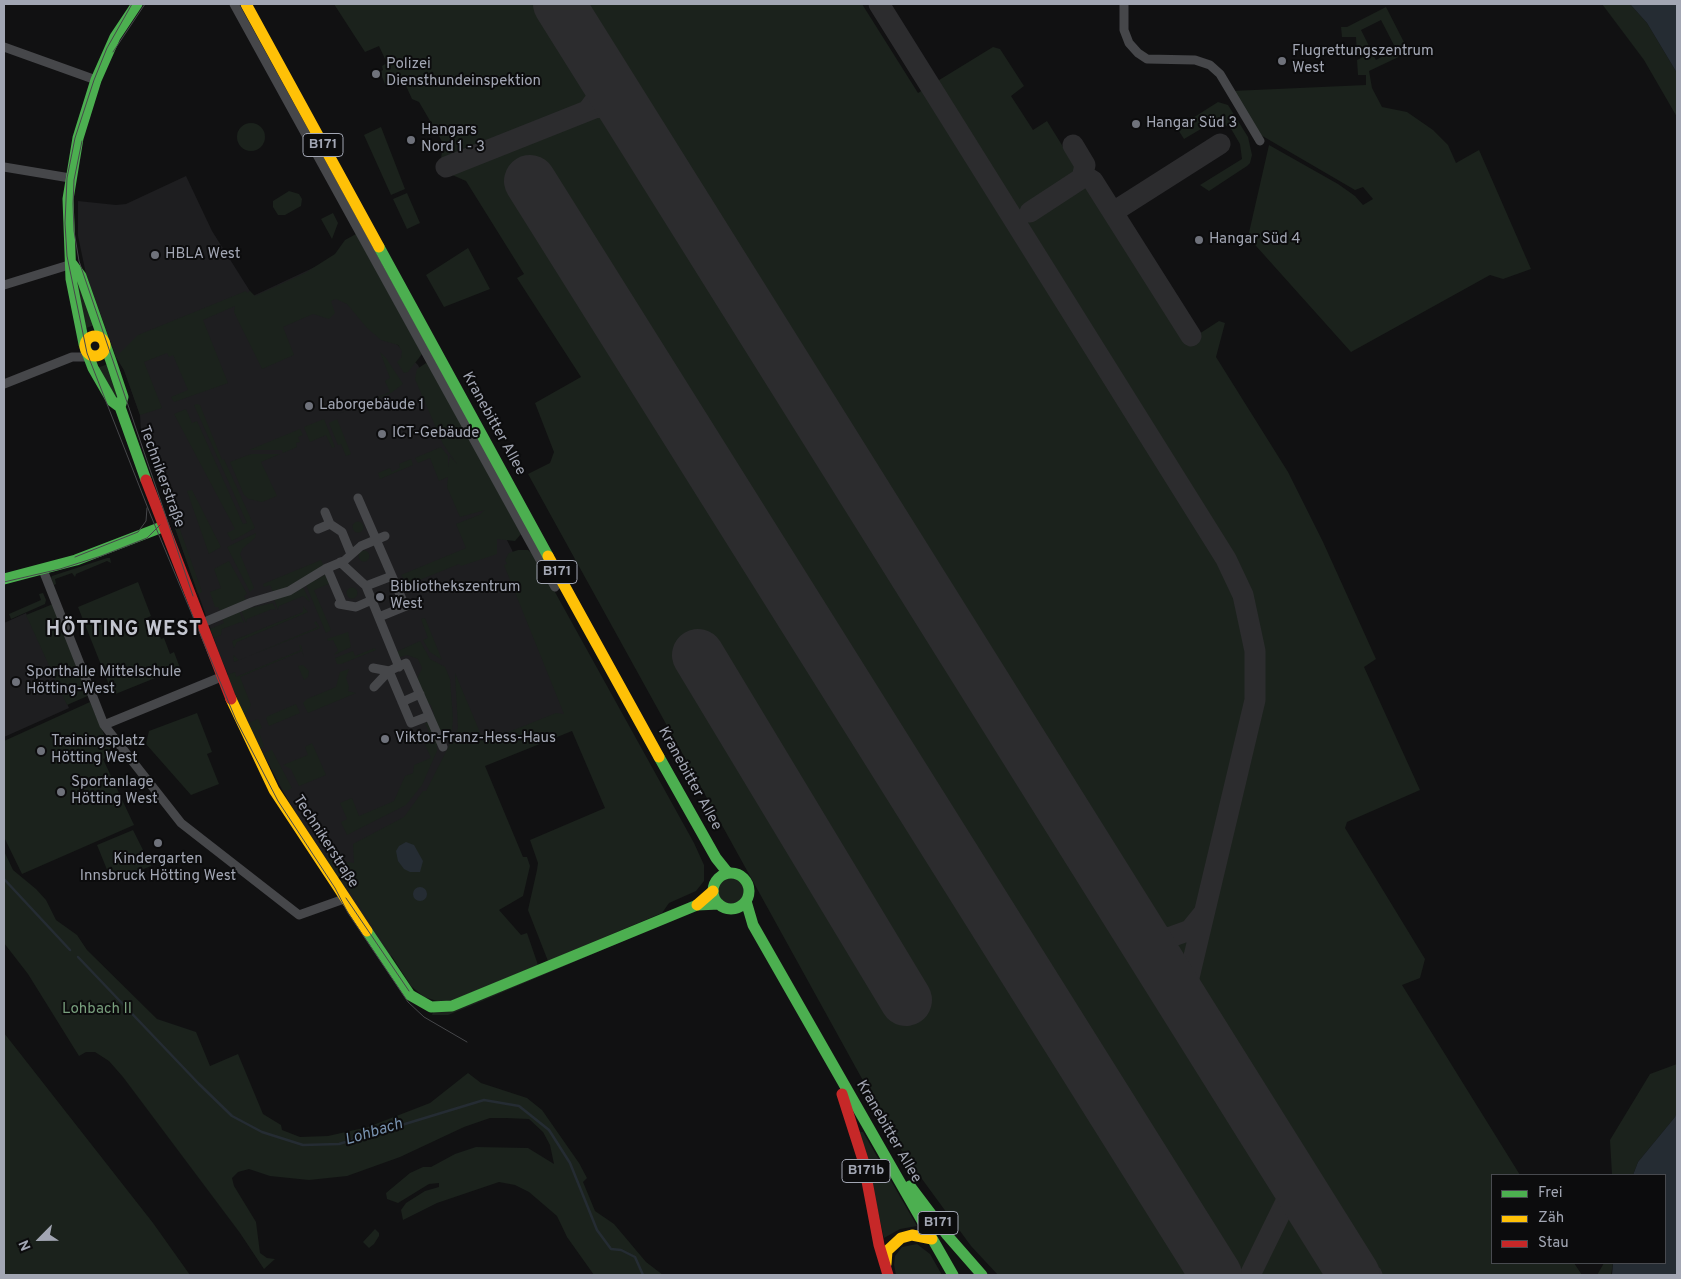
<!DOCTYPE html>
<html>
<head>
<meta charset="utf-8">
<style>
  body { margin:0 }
  #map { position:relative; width:1681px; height:1279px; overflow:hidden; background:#111112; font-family:Overpass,sans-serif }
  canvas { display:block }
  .frame { position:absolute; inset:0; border:5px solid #a2a6b3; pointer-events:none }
  .legend { position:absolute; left:1491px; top:1174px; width:175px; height:90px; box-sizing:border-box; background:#0c0c0d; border:1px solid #484a4f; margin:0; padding:6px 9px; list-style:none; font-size:15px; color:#a2a6b3 }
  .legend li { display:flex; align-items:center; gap:10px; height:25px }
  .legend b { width:25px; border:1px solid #484a4f }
  .north { position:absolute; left:15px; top:1214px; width:50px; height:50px; -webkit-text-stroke:4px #0c0c0d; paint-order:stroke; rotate:247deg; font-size:14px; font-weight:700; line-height:20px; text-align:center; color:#a2a6b3 }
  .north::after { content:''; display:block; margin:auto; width:18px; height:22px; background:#a2a6b3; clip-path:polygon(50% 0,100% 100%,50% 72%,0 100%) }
</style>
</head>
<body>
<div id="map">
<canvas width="1681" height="1279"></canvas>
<div class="frame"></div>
<ul class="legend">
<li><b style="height:6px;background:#4caf50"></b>Frei</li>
<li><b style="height:6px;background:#ffc107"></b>Zäh</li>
<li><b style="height:6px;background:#c62828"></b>Stau</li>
</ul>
<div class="north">N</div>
</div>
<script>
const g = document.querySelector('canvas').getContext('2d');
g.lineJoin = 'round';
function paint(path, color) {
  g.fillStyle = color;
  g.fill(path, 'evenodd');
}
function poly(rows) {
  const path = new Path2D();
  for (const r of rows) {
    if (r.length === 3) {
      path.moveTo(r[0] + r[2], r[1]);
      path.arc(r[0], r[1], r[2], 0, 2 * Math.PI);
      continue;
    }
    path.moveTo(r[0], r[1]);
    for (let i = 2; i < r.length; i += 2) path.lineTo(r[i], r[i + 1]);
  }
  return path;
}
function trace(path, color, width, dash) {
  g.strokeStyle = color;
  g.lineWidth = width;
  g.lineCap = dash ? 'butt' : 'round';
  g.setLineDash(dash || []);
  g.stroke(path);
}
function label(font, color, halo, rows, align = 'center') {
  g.font = font + ' Overpass,sans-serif';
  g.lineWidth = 4;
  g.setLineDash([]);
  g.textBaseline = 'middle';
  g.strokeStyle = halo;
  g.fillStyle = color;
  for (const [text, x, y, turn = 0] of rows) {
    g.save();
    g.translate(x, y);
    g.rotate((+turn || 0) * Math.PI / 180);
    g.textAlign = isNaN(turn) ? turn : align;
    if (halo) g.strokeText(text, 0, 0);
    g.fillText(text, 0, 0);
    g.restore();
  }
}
paint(poly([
  [186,176,212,231,253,296,317,266,418,365,512,550,577,721,480,755,391,957,307,833,280,786,248,723,219,653,141,431,140,415,124,370,116,357,86,274,78,236,78,201,116,205,126,204],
  [26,613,69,708,4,737,4,623]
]), '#1e1e20');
paint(poly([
  [334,4,862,4,918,93,993,47,1000,49,1024,86,1011,96,1033,130,1047,121,1185,343,1219,321,1225,323,1216,357,1288,472,1323,542,1376,659,1364,667,1420,790,1347,822,1345,828,1425,959,1420,978,1402,985,1520,1175,1492,1175,1492,1263,1574,1263,1582,1275,998,1275,971,1246,903,1153,528,474,550,463,554,452,535,403,581,377,517,278,524,274,466,181,450,174,446,167,441,159,443,143,419,102,412,99,402,77,385,84,380,72,383,70,382,66,387,63,379,46,365,52],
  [1602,4,1630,4,1647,23,1677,73,1677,117,1644,60],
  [1386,7,1409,52,1369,71,1372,88,1382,107,1407,112,1433,130,1448,145,1456,163,1479,150,1531,269,1503,279,1490,275,1351,352,1248,237,1269,145,1338,184,1355,196,1363,205,1373,199,1363,187,1355,190,1259,134,1232,91,1366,85,1366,75,1358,75,1357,60,1372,53,1376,60,1396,49,1381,20,1361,30,1371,50,1357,56,1356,37,1342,37,1341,27,1347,27],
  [1218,102,1228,105,1248,137,1252,155,1250,163,1247,166,1209,191,1200,185,1242,159,1240,144,1230,127,1219,123,1206,126,1184,139,1177,128],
  [251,137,14],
  [381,127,405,189,391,195,364,135],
  [289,191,299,194,302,199,301,206,285,215,278,215,273,207,273,201],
  [407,193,420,223,407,229,393,199],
  [333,213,338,223,332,239,321,219],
  [356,234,422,354,408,372,404,373,397,362,401,358,402,351,398,345,381,340,367,328,347,304,336,299,331,301,335,313,329,319,313,314,283,327,294,355,262,369,234,312,235,306,203,320,228,383,174,402,171,397,188,390,173,355,169,357,167,353,144,362,162,408,140,415,124,370,116,357,138,335,246,291,247,293,250,291,255,296,305,273,335,254,345,240],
  [468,248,490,289,444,307,426,275],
  [78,279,95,325,83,329,74,281],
  [380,352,386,358,403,384,391,393,336,415,390,392,385,381,390,378],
  [426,363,429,365,521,534,515,541,497,539,497,554,461,566,459,564,417,581,418,584,410,587,401,575,466,548,456,524,479,515,485,510,460,517,447,487,448,477,439,481,430,458,418,463,415,458,441,447,448,456,448,467,450,456,457,464,443,444,415,379,417,369],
  [108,364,118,400,97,368],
  [197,404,200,405,222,460,224,459,255,528,232,541,227,533,235,529,174,414,186,409,192,423,197,421,243,524,247,523,194,405],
  [324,419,335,447,332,448,326,435,310,442,304,427],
  [337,419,351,454,346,456,341,444,338,445,329,423],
  [300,429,303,435,298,437,300,442,296,443,297,447,283,453,282,450,249,450],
  [251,454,280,454,261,462,277,496,262,502,249,499,244,495,230,462],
  [411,459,413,465,380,479,378,473,390,468,392,472,400,468,399,464],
  [157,464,202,592,198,594,153,465],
  [192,490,221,547,209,554,187,491],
  [358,527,5.5],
  [256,533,255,538,243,548,240,554,254,588,250,592,227,547],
  [518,550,528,550,535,556,694,843,704,865,704,881,696,891,669,903,662,913,548,961,528,910,537,870,538,863,530,840,605,808,572,731,485,766,523,857,527,857,530,866,523,896,499,910,521,935,527,933,538,965,451,1001,437,1001,424,997,411,986,353,896,326,859,354,863,353,844,404,817,423,791,426,791,458,728,455,673,484,742,556,713,564,714,504,565,507,564,505,560,509,553],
  [364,556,5.5],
  [107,558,110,558,111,563,107,561,76,574,75,577,72,573,55,579,56,584,54,585,51,578,52,576],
  [321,560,324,567,286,588,273,592,270,585,264,587,263,584],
  [229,561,247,594,244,596,246,600,220,611,218,607,215,607,210,592,221,588,214,569],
  [327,574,331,583,314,590,331,630,326,633,306,585],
  [138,582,151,616,144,619,150,634,158,631,161,639,164,638,170,654,174,652,180,668,113,695,78,607],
  [303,587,310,602,303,596,279,606,278,610,274,599],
  [352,593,5.5],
  [43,593,46,600,45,604,11,619,9,614,41,600,39,594],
  [273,603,276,610,272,609,247,619,246,623,241,610],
  [53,604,92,694,67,705,26,615],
  [303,606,308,612,237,642,234,648,232,641,303,612],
  [239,611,244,623,241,622,222,629,221,635,214,638,210,629,224,623,222,618],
  [425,618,442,660,430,652,423,640,428,638,421,619],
  [316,621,320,628,234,662,233,655,239,660,242,659,318,627,314,623],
  [348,632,351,647,334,655,338,650,333,640,328,641,327,639],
  [420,641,430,659,445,667,450,679,453,719,452,730,444,739,433,718,434,714,431,705,427,703,417,679,422,668,418,659,407,655,398,658,396,652],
  [299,645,301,645,304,657,302,651,240,677,251,705,244,716,227,675,235,672,236,677,301,650],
  [375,648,376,650,341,664,337,664,335,658,353,651,355,656],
  [303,665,309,671,308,677,304,680,298,666],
  [349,669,346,678,349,687,348,691,356,693,308,713,303,703,307,699,336,687,340,672],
  [90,702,113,755,103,759,134,825,22,874,4,837,4,741],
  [296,704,300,713,269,726,266,718,268,716],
  [197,713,212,752,207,754,219,784,191,795,146,744,149,731],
  [258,719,262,728,258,730,264,746,260,748,248,723],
  [429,722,437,741,437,751,422,785,406,805,347,835,341,822,347,819,340,803,352,798,359,816,394,801,405,776,413,773,414,765,431,758,424,742,432,738,425,723],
  [312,743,326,775,299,786,291,769,283,765,308,755,305,747],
  [272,750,292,788,284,792,263,753],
  [133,830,151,866,112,882,97,845],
  [4,851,13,870,36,889,46,900,56,920,77,935,87,950,157,1019,196,1032,210,1066,238,1054,263,1114,281,1125,282,1130,300,1137,328,1136,368,1127,430,1103,468,1073,481,1083,527,1098,542,1110,579,1163,587,1178,583,1182,595,1211,614,1224,646,1262,663,1275,594,1275,567,1237,557,1216,529,1192,515,1185,499,1182,437,1203,403,1220,401,1210,406,1203,425,1191,439,1187,439,1183,429,1184,398,1203,387,1199,386,1193,410,1173,423,1167,431,1167,455,1154,476,1147,528,1148,554,1164,550,1145,543,1132,529,1119,506,1118,490,1118,464,1127,400,1157,347,1176,309,1180,270,1176,249,1169,238,1172,232,1178,234,1186,256,1222,260,1253,267,1258,275,1259,264,1269,240,1233,123,1077,109,1061,95,1052,86,1052,79,1056,28,974,4,943],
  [731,891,13],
  [668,922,475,1004,448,1015,432,1015,433,1012,453,1011],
  [4,1033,153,1223,190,1275,4,1275],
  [1677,1064,1677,1111,1675,1117,1638,1162,1633,1175,1612,1175,1610,1140,1650,1074],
  [860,1132,863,1132,917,1226,900,1229,884,1238],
  [375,1229,379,1233,379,1236,374,1244,369,1248,363,1242],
  [917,1244,930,1254,942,1275,896,1275,894,1265,895,1256,902,1247],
  [1604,1263,1613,1263,1611,1275,1597,1275]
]), '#1b221c');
paint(poly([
  [1630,4,1677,4,1677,73,1647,23],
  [406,842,414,845,423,861,420,872,410,872,404,869,398,861,396,851,399,846],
  [420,894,7],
  [1677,1111,1677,1275,1612,1275,1613,1263,1665,1263,1665,1175,1633,1175,1638,1162,1675,1117]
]), '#252c33');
trace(poly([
  [4,879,70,950],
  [78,957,199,1084,232,1116,262,1132,303,1145,339,1144,484,1100,519,1106,549,1130,570,1163,597,1230,611,1249,621,1250,635,1257,643,1275]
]), '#252c33', 2.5);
trace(poly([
  [879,4,1226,559,1243,595,1255,651,1255,700,1186,990,1187,1003,1195,1020],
  [588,110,597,98,600,85,600,76,592,56],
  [446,167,597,107,618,110,634,124],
  [1082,178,1088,178,1093,181,1191,336],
  [1121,207,1220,144],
  [1030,212,1082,178,1085,165,1073,145],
  [1130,917,1148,933,1168,938,1190,930,1203,914],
  [1342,1256,1372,1275],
  [1250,1275,1296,1181]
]), '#2c2c2e', 21);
trace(poly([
  [559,4,1354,1275],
  [530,181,1216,1275],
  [698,655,906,1000]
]), '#2c2c2e', 52);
trace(poly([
  [234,4,555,587],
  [1124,4,1124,30,1129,43,1138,53,1147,59,1195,60,1210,65,1220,74,1260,141],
  [4,47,96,80],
  [4,167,70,178],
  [4,285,72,264],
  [4,384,72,357,89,357],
  [358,498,405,606],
  [325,512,330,524,342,532,351,554],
  [318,529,330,524],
  [340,562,366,586,399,667],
  [327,568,342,603],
  [43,570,104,725,181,823,299,915,344,899],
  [366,586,392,576],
  [339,604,356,607,372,600],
  [379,617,406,606],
  [200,624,252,602,289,591,325,569,344,561,361,546,385,536],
  [373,668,389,671],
  [374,687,389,671],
  [402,702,420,694],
  [429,716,411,723,389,671,406,663,443,747],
  [104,725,221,677]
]), '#46474a', 9);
trace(poly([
  [379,247,548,556],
  [72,264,81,276,111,361,123,397,120,407,146,480],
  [120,407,112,401,93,368,84,344,71,279,68,199,78,138,96,80,115,37,137,4],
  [4,579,76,560,162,527],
  [659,757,716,858,728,873],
  [731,891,18],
  [746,901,753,925,953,1275],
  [367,931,410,995,431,1007,452,1006,697,905,719,904],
  [910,1186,947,1235,982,1275]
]), '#4caf50', 11);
trace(poly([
  [246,4,379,247],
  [95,346,10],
  [548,556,659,757],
  [231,699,274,790,367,931],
  [697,905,713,891],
  [886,1264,887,1251,901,1238,912,1235,932,1239]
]), '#ffc107', 11);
trace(poly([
  [146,480,231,699],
  [842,1094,863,1160,879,1245,888,1275]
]), '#c62828', 11);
trace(poly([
  [132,4,107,48,94,80,75,138,67,178,65,223,67,256,87,353,151,516,236,720,278,801,335,888,348,913,408,1002,424,1017,467,1042],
  [113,52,145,4],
  [82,141,74,180,73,204,74,231,79,261,193,596],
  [75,557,138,532,146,521,147,508],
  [4,582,60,569,101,556,147,538,160,525],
  [346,898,409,991]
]), '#46474a', 1);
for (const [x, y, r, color] of [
  [1282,61,5,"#6f727b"],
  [376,74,5,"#6f727b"],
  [1136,124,5,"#6f727b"],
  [411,140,5,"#6f727b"],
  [1199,240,5,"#6f727b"],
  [155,255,5,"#6f727b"],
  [309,406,5,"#6f727b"],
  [382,434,5,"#6f727b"],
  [380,597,5,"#6f727b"],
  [16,682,5,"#6f727b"],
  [385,739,5,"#6f727b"],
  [41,751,5,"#6f727b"],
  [61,792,5,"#6f727b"],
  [158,843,5,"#6f727b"]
]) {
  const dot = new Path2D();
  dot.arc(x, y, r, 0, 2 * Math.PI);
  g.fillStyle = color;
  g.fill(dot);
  trace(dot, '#0c0c0d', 2);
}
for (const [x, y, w] of [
  [323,145,40],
  [557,572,40],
  [866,1171,48],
  [938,1223,40]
]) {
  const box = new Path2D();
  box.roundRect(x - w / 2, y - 11.5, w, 23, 4);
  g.fillStyle = '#0c0c0d';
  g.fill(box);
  trace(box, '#a2a6b3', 1);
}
label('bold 14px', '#a2a6b3', null, [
  ["B171",323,145],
  ["B171",557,572],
  ["B171b",866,1171],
  ["B171",938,1223]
]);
label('15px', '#a2a6b3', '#0c0c0d', [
  ["Flugrettungszentrum",1292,52],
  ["West",1292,69],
  ["Polizei",386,65],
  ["Diensthundeinspektion",386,82],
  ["Hangar Süd 3",1146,124],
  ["Hangars",421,131],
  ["Nord 1 - 3",421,148],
  ["Hangar Süd 4",1209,240],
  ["HBLA West",165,255],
  ["Laborgebäude 1",319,406],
  ["ICT-Gebäude",392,434],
  ["Bibliothekszentrum",390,588],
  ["West",390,605],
  ["Sporthalle Mittelschule",26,673],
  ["Hötting-West",26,690],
  ["Viktor-Franz-Hess-Haus",395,739],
  ["Trainingsplatz",51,742],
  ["Hötting West",51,759],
  ["Sportanlage",71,783],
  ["Hötting West",71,800],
  ["Kindergarten",158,860,"center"],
  ["Innsbruck Hötting West",158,877,"center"]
], 'left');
label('15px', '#a2a6b3', '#0c0c0d', [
  ["Kranebitter Allee",493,424,61],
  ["Technikerstraße",161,477,70],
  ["Kranebitter Allee",689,779,61],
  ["Technikerstraße",325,842,57],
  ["Kranebitter Allee",888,1132,60]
]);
label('15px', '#789f7d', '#0c0c0d', [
  ["Lohbach II",97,1010]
]);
label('italic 16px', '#7892af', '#0c0c0d', [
  ["Lohbach",374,1133,-17]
]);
g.letterSpacing = '1px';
label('bold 20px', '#c3c5cf', '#0c0c0d', [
  ["HÖTTING WEST",124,631]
]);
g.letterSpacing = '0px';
</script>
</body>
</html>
